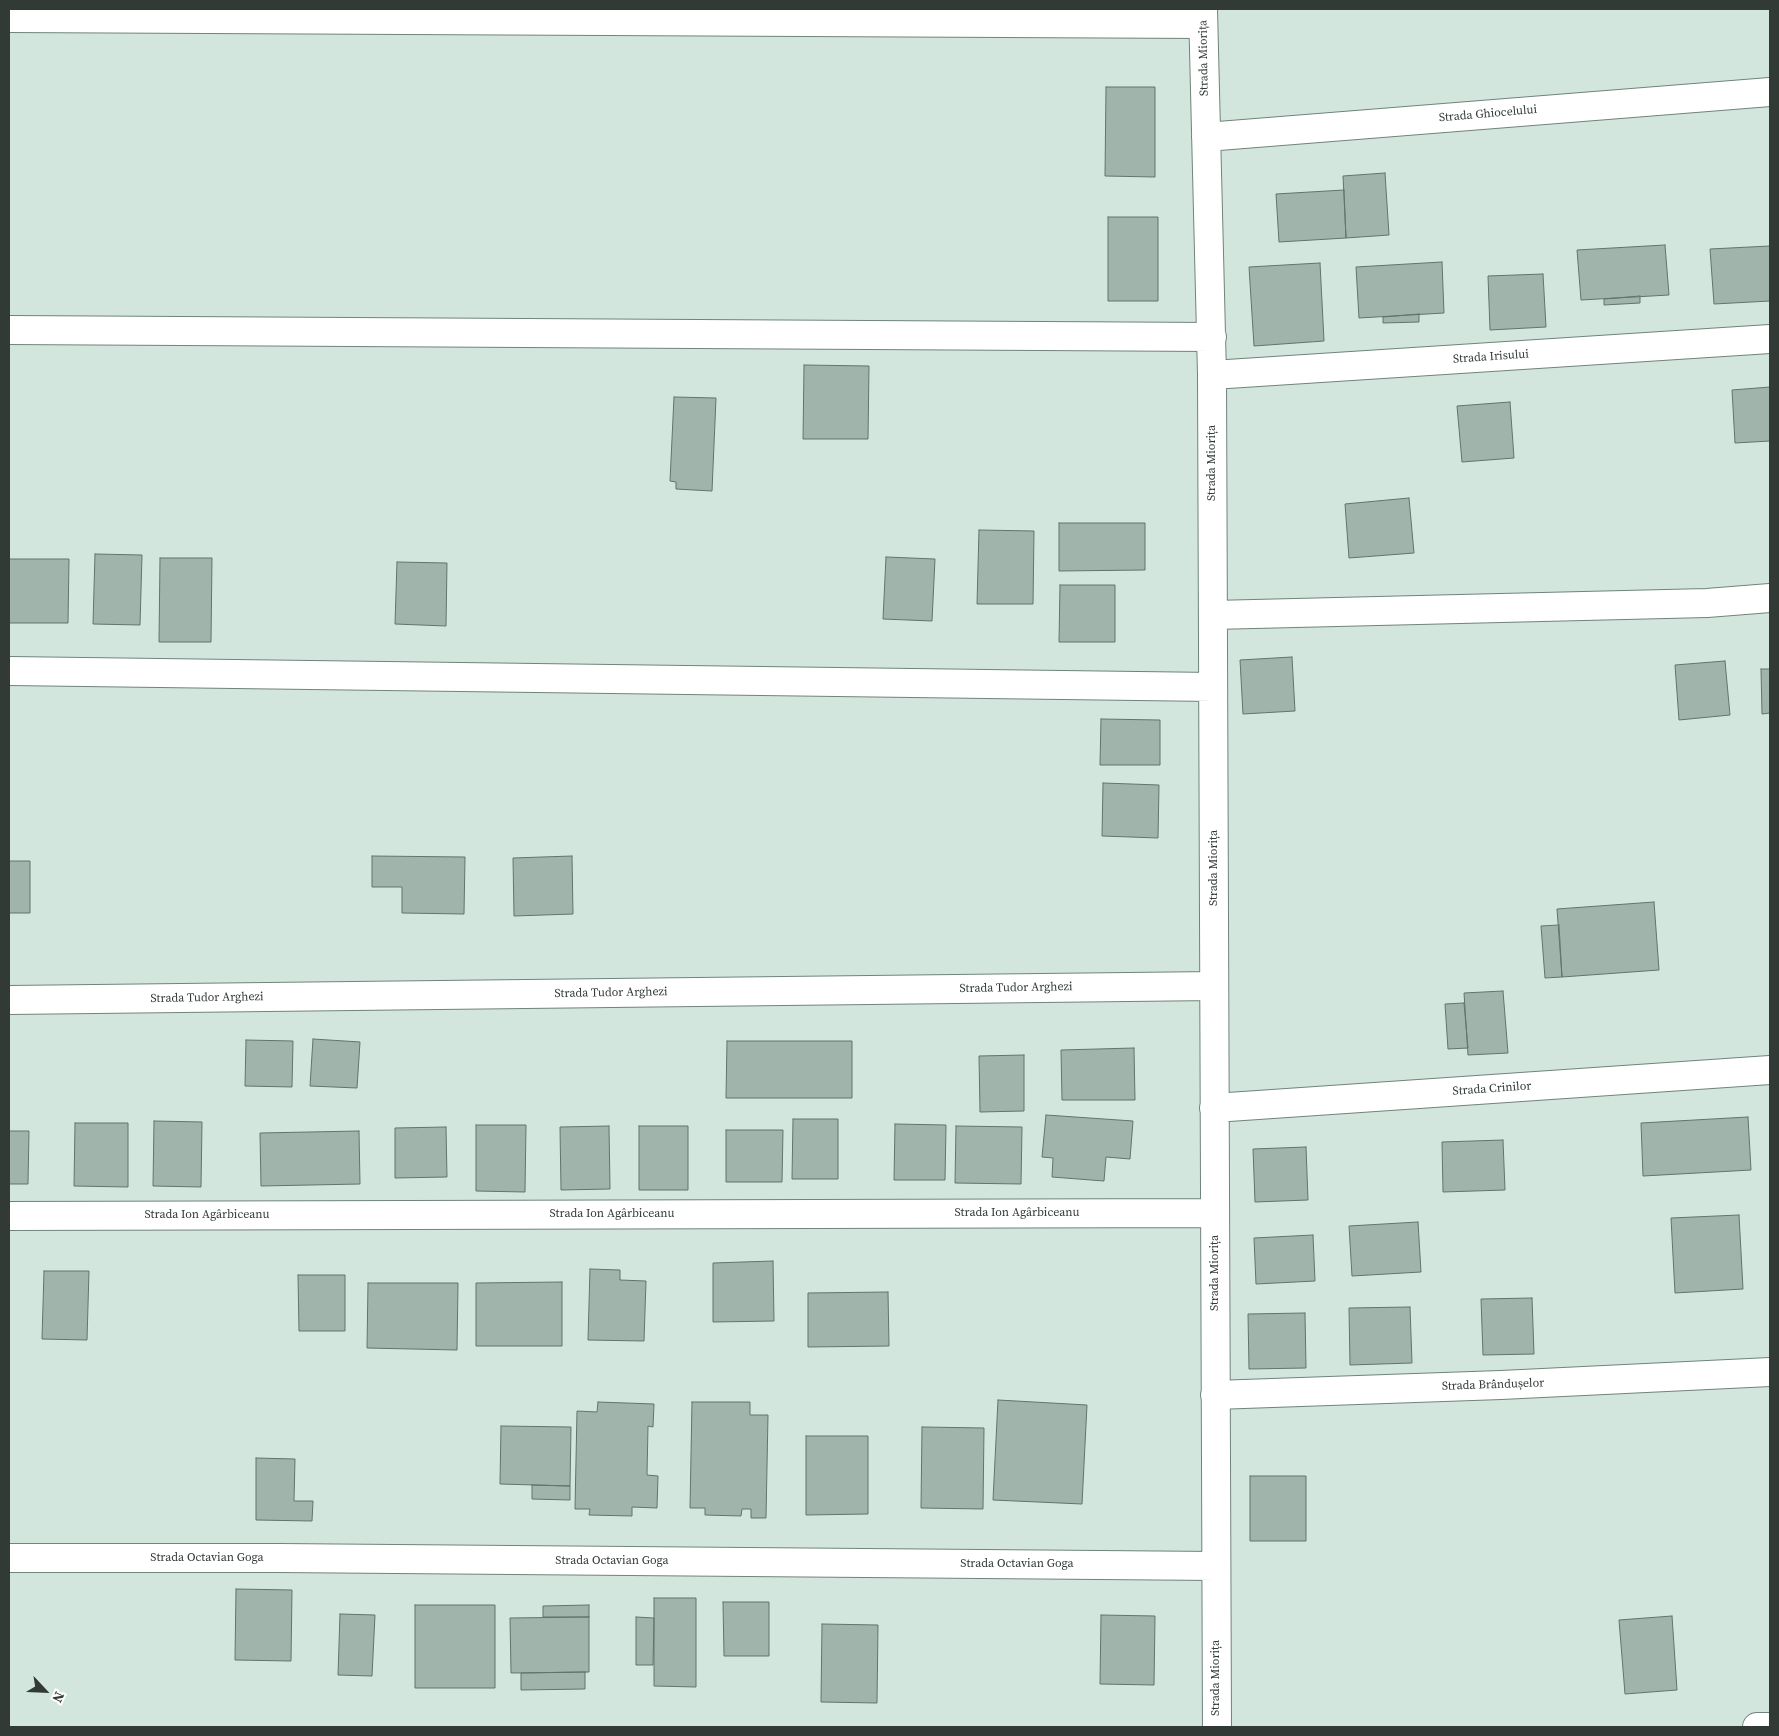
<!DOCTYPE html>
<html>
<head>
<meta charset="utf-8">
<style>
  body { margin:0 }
  #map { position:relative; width:1779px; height:1736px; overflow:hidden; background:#d3e6dd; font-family:"Source Serif 4",serif }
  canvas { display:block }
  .frame { position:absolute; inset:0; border:10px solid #323a36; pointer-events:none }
  .north { position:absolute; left:20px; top:1666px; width:50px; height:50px; -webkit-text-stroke:4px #fff; paint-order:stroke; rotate:115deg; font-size:14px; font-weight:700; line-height:20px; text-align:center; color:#323a36 }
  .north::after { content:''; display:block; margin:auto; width:18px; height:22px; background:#323a36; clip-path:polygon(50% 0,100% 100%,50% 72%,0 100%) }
</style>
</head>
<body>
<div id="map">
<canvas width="1779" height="1736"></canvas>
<div class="frame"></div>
<div class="north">N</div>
</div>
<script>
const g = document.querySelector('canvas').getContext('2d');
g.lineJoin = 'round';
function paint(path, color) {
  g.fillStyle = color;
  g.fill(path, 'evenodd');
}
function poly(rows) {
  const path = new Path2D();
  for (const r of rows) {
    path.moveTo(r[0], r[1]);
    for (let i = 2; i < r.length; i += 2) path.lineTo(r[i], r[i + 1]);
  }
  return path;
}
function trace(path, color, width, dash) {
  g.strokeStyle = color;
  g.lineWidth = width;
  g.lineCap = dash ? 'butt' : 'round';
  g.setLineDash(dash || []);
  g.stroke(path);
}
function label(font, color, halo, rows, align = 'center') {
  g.font = font + ' "Source Serif 4",serif';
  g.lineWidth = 4;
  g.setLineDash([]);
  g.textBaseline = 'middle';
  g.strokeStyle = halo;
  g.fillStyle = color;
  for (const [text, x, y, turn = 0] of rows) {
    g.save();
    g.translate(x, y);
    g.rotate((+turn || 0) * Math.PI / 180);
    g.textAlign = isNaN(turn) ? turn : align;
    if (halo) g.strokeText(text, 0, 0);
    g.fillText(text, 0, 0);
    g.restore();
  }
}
const building = poly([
  [1106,87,1155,87,1155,177,1105,176,1106,87],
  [1385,173,1389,235,1346,238,1343,176,1385,173],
  [1344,190,1346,238,1279,242,1276,194,1344,190],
  [1108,217,1158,217,1158,301,1108,301,1108,217],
  [1665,245,1669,295,1581,300,1577,250,1665,245],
  [1770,246,1770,301,1714,304,1710,249,1770,246],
  [1442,262,1444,313,1359,318,1356,267,1442,262],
  [1320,263,1324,341,1254,346,1249,267,1320,263],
  [1543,274,1546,327,1490,330,1488,276,1543,274],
  [1640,296,1640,303,1604,305,1604,299,1640,296],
  [1419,314,1419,322,1383,323,1383,317,1419,314],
  [804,365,869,366,868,439,803,439,804,365],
  [1770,387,1770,441,1735,443,1732,390,1770,387],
  [674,397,716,398,712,491,676,489,676,482,670,481,674,397],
  [1510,402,1514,458,1462,462,1457,406,1510,402],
  [1409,498,1414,553,1349,558,1345,504,1409,498],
  [1059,523,1145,523,1145,570,1059,571,1059,523],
  [979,530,1034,531,1033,604,977,604,979,530],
  [95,554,142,555,140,625,93,624,95,554],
  [886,557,935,559,932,621,883,619,886,557],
  [160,558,212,558,211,642,159,642,160,558],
  [9,559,69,559,68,623,9,623,9,559],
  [397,562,447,563,446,626,395,624,397,562],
  [1060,585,1115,585,1115,642,1059,642,1060,585],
  [1292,657,1295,711,1243,714,1240,660,1292,657],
  [1725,661,1730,715,1679,720,1675,665,1725,661],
  [1761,669,1770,669,1770,713,1762,714,1761,669],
  [1101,719,1160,720,1160,765,1100,765,1101,719],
  [1103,783,1159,785,1158,838,1102,836,1103,783],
  [372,856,465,857,464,914,402,913,402,887,372,887,372,856],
  [572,856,573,914,514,916,513,858,572,856],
  [9,861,30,861,30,913,9,913,9,861],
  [1654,902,1659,970,1562,977,1557,909,1654,902],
  [1559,925,1562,977,1545,978,1541,926,1559,925],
  [1503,991,1508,1053,1468,1055,1464,993,1503,991],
  [1464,1003,1468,1048,1448,1049,1445,1004,1464,1003],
  [313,1039,360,1042,357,1088,310,1086,313,1039],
  [246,1040,293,1041,292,1087,245,1086,246,1040],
  [727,1041,852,1041,852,1098,726,1098,727,1041],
  [1134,1048,1135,1100,1062,1100,1061,1050,1134,1048],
  [1024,1055,1024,1111,980,1112,979,1056,1024,1055],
  [1046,1115,1133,1121,1130,1159,1106,1157,1104,1181,1052,1177,1053,1158,1042,1157,1046,1115],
  [1748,1117,1751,1170,1643,1176,1641,1123,1748,1117],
  [793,1119,838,1119,838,1179,792,1179,793,1119],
  [154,1121,202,1122,201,1187,153,1186,154,1121],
  [75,1123,128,1123,128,1187,74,1186,75,1123],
  [895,1124,946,1125,945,1180,894,1180,895,1124],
  [476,1125,526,1125,525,1192,476,1191,476,1125],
  [609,1126,610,1189,561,1190,560,1127,609,1126],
  [639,1126,688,1126,688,1190,639,1190,639,1126],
  [956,1126,1022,1127,1021,1184,955,1183,956,1126],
  [446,1127,447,1177,395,1178,395,1128,446,1127],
  [726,1130,783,1130,782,1182,726,1182,726,1130],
  [9,1131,29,1131,28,1184,9,1184,9,1131],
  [359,1131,360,1184,261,1186,260,1133,359,1131],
  [1503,1140,1505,1190,1443,1192,1442,1142,1503,1140],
  [1306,1147,1308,1200,1255,1202,1253,1149,1306,1147],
  [1739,1215,1743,1289,1675,1293,1671,1218,1739,1215],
  [1418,1222,1421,1272,1352,1276,1349,1226,1418,1222],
  [1313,1235,1315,1281,1256,1284,1254,1238,1313,1235],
  [773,1261,774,1321,713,1322,713,1263,773,1261],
  [590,1269,620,1270,620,1280,646,1281,644,1341,588,1340,590,1269],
  [44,1271,89,1271,87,1340,42,1339,44,1271],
  [298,1275,345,1275,345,1331,299,1331,298,1275],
  [562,1282,562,1346,476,1346,476,1283,562,1282],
  [368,1283,458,1283,457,1350,367,1348,368,1283],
  [888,1292,889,1346,808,1347,808,1293,888,1292],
  [1532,1298,1534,1354,1483,1355,1481,1299,1532,1298],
  [1410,1307,1412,1363,1350,1365,1349,1308,1410,1307],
  [1305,1313,1306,1368,1249,1369,1248,1314,1305,1313],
  [998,1400,1087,1405,1082,1504,993,1500,998,1400],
  [598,1402,654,1404,653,1427,648,1426,647,1475,658,1476,657,1508,632,1507,632,1516,589,1515,590,1509,575,1509,577,1411,597,1412,598,1402],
  [692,1402,750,1402,750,1415,768,1415,766,1518,751,1518,751,1509,742,1509,741,1516,705,1515,705,1508,690,1508,692,1402],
  [501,1426,571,1427,570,1486,500,1484,501,1426],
  [922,1427,984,1428,983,1509,921,1508,922,1427],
  [806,1436,868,1436,868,1514,806,1515,806,1436],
  [256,1458,295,1459,294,1501,313,1501,312,1521,256,1520,256,1458],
  [1250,1476,1306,1476,1306,1541,1250,1541,1250,1476],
  [532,1485,570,1486,570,1500,532,1499,532,1485],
  [236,1589,292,1590,291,1661,235,1660,236,1589],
  [654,1598,696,1598,696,1687,654,1686,654,1598],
  [723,1602,769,1602,769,1656,724,1656,723,1602],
  [415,1605,495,1605,495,1688,415,1688,415,1605],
  [589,1605,589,1617,543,1617,543,1606,589,1605],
  [340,1614,375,1615,372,1676,338,1675,340,1614],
  [1101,1615,1155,1616,1154,1685,1100,1684,1101,1615],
  [1672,1616,1677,1690,1625,1694,1619,1620,1672,1616],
  [589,1617,589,1672,511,1673,510,1618,589,1617],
  [636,1617,654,1618,653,1665,636,1665,636,1617],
  [822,1624,878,1625,877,1703,821,1702,822,1624],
  [585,1672,585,1689,521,1690,521,1673,585,1672]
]);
paint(building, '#a1b4ab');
trace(building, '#62736b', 1);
const minor = poly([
  [1203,9,1212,375,1217,1727],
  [9,18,1203,24],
  [1206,137,1770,92],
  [9,330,1212,337],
  [1212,375,1770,339],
  [1213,615,1707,603,1770,598],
  [9,671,1213,687],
  [9,1000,1214,986],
  [1214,1108,1770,1070],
  [9,1216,1215,1213],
  [1215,1395,1501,1385,1770,1372],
  [9,1558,278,1558,1216,1566],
  [1757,1727,1770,1727]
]);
trace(minor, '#71837b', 30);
trace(minor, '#fff', 28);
label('12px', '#323a36', '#fff', [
  ["Strada Miorița",1204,58,-91],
  ["Strada Ghiocelului",1488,114,-5],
  ["Strada Irisului",1491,357,-4],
  ["Strada Miorița",1212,463,-90],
  ["Strada Miorița",1214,868,-90],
  ["Strada Tudor Arghezi",1016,988,-1],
  ["Strada Tudor Arghezi",611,993,-1],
  ["Strada Tudor Arghezi",207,998,-1],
  ["Strada Crinilor",1492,1089,-4],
  ["Strada Ion Agârbiceanu",1017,1213],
  ["Strada Ion Agârbiceanu",612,1214],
  ["Strada Ion Agârbiceanu",207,1215],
  ["Strada Miorița",1215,1273,-90],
  ["Strada Brândușelor",1493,1385,-2],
  ["Strada Octavian Goga",207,1558],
  ["Strada Octavian Goga",612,1561],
  ["Strada Octavian Goga",1017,1564],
  ["Strada Miorița",1216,1678,-90]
]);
</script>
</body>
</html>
